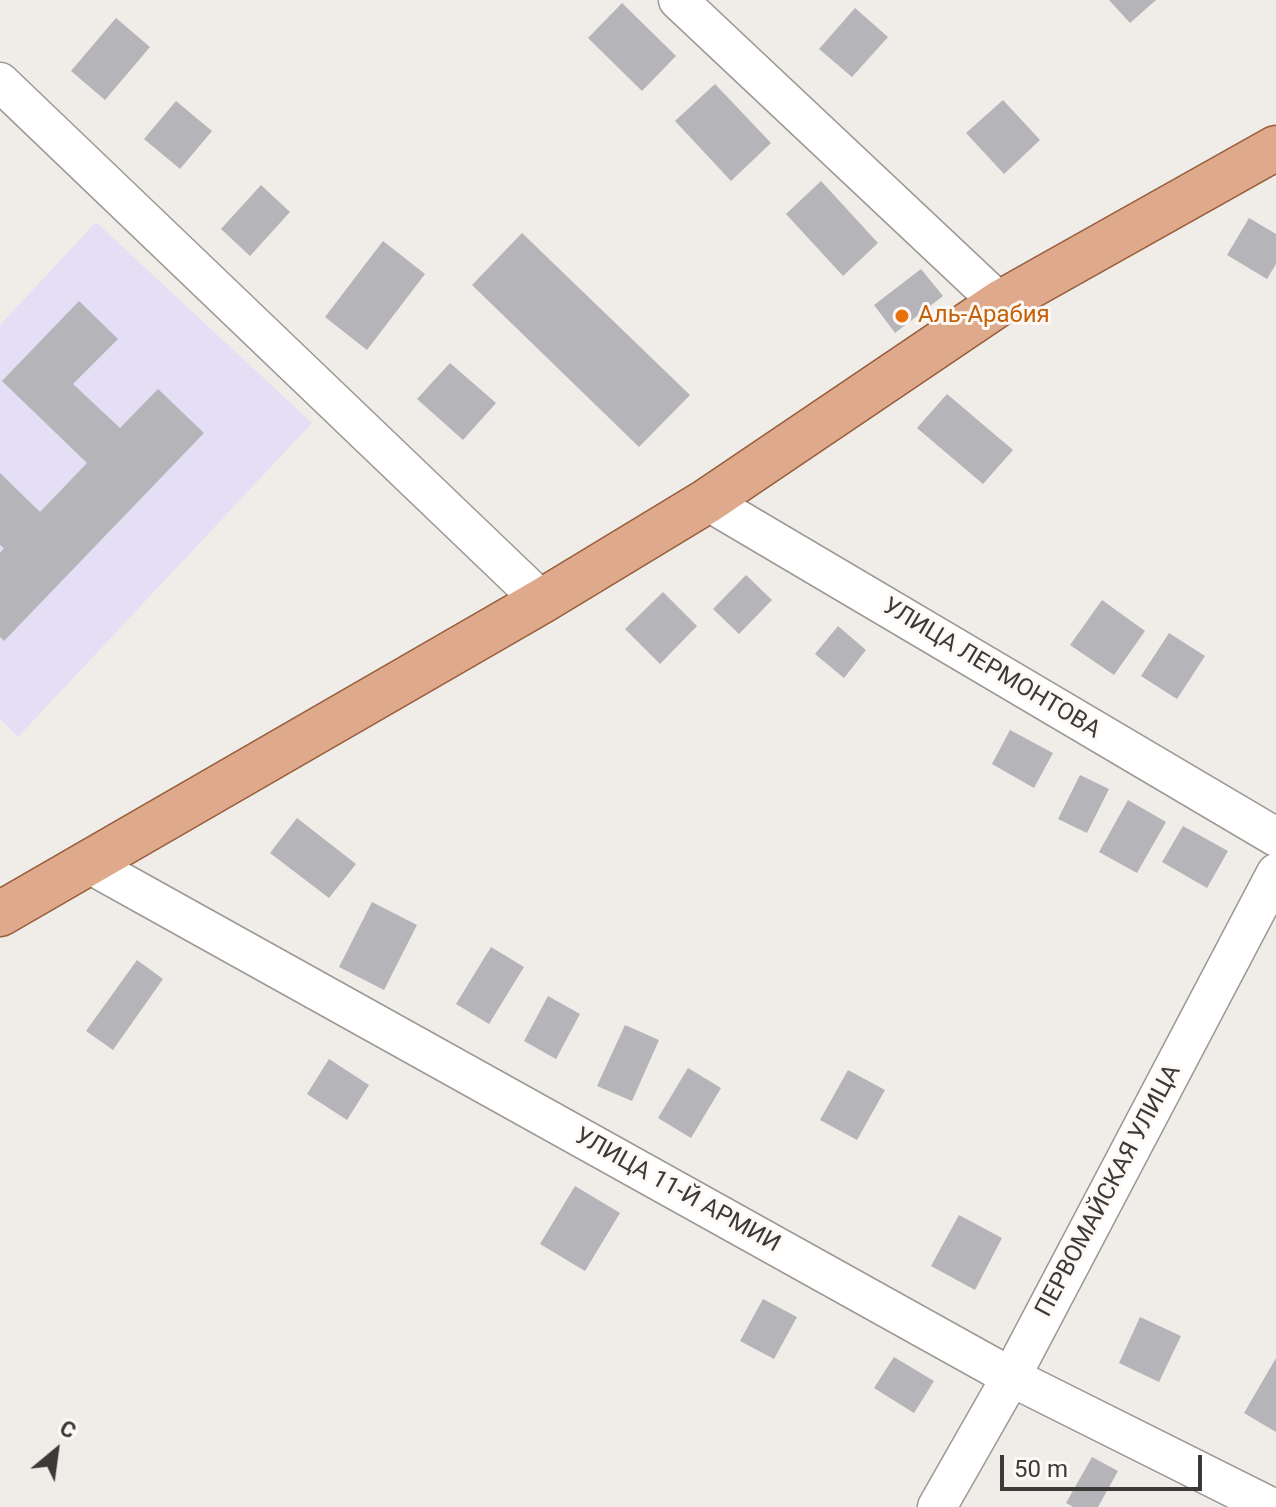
<!DOCTYPE html>
<html>
<head>
<meta charset="utf-8">
<style>
  body { margin:0 }
  #map { position:relative; width:1276px; height:1507px; overflow:hidden; background:#f0ece8; font-family:Roboto,sans-serif }
  canvas { display:block }
  .north { position:absolute; left:16px; top:1411px; width:80px; height:80px; -webkit-text-stroke:6px #fef9f5; paint-order:stroke; rotate:29deg; font-size:22px; font-weight:700; line-height:32px; text-align:center; color:#3b3a38 }
  .north::after { content:''; display:block; margin:auto; width:28px; height:36px; background:#3b3a38; clip-path:polygon(50% 0,100% 100%,50% 72%,0 100%) }
  .scale { position:absolute; left:1000px; top:1455px; width:202px; height:36px; box-sizing:border-box; border:4px solid #3b3a38; border-top:0; padding-left:10px; font-size:24px; line-height:28px; white-space:nowrap; color:#3b3a38; -webkit-text-stroke:6px #fef9f5; paint-order:stroke }
</style>
</head>
<body>
<div id="map">
<canvas width="1276" height="1507"></canvas>
<div class="north">С</div>
<div class="scale">50 m</div>
</div>
<script>
const g = document.querySelector('canvas').getContext('2d');
g.lineJoin = 'round';
function paint(path, color) {
  g.fillStyle = color;
  g.fill(path, 'evenodd');
}
function poly(rows) {
  const path = new Path2D();
  for (const r of rows) {
    path.moveTo(r[0], r[1]);
    for (let i = 2; i < r.length; i += 2) path.lineTo(r[i], r[i + 1]);
  }
  return path;
}
function trace(path, color, width, dash) {
  g.strokeStyle = color;
  g.lineWidth = width;
  g.lineCap = dash ? 'butt' : 'round';
  g.setLineDash(dash || []);
  g.stroke(path);
}
function label(font, color, halo, rows, align = 'center') {
  g.font = font + ' Roboto,sans-serif';
  g.lineWidth = 6;
  g.setLineDash([]);
  g.textBaseline = 'middle';
  g.strokeStyle = halo;
  g.fillStyle = color;
  for (const [text, x, y, turn = 0] of rows) {
    g.save();
    g.translate(x, y);
    g.rotate((+turn || 0) * Math.PI / 180);
    g.textAlign = isNaN(turn) ? turn : align;
    if (halo) g.strokeText(text, 0, 0);
    g.fillText(text, 0, 0);
    g.restore();
  }
}
paint(poly([
  [96,222,312,423,18,737,0,719,0,325]
]), '#e5dff5');
paint(poly([
  [1109,0,1156,0,1130,23],
  [622,3,676,56,642,91,588,38],
  [855,8,888,37,852,77,819,49],
  [116,18,150,47,105,100,71,71],
  [715,84,771,143,731,181,675,121],
  [1003,100,1040,140,1004,174,966,133],
  [176,101,212,131,180,169,144,139],
  [821,181,878,243,843,276,786,214],
  [261,185,290,212,250,256,221,229],
  [1249,218,1276,234,1276,264,1267,279,1227,255],
  [522,233,690,395,639,447,472,285],
  [383,241,425,274,367,350,325,317],
  [921,269,943,296,895,333,874,305],
  [79,301,118,339,73,384,120,428,158,389,204,433,4,641,0,637,0,553,4,548,0,545,0,473,40,512,87,463,2,381],
  [450,363,496,403,463,440,417,399],
  [947,394,1013,450,983,484,917,428],
  [746,575,772,600,739,634,713,609],
  [663,592,697,626,660,664,625,629],
  [1102,600,1145,631,1114,675,1070,645],
  [838,626,866,650,844,678,815,654],
  [1169,633,1205,656,1177,699,1141,676],
  [1010,730,1053,753,1034,788,992,764],
  [1080,775,1109,789,1087,833,1058,819],
  [1128,800,1166,822,1137,873,1099,852],
  [297,818,356,864,329,898,270,853],
  [1183,826,1228,851,1207,888,1162,862],
  [372,902,417,925,384,990,339,967],
  [491,947,524,967,489,1024,456,1004],
  [137,960,163,979,113,1050,86,1031],
  [548,996,580,1014,556,1059,524,1041],
  [625,1025,659,1040,632,1101,597,1086],
  [329,1059,369,1085,347,1120,307,1094],
  [688,1068,721,1088,691,1138,658,1118],
  [848,1070,885,1090,857,1140,820,1120],
  [575,1186,620,1213,585,1271,540,1244],
  [959,1215,1002,1238,975,1290,931,1266],
  [763,1299,797,1317,774,1359,740,1341],
  [1140,1317,1181,1336,1159,1382,1119,1363],
  [894,1357,934,1381,914,1413,874,1388],
  [1276,1358,1276,1432,1244,1413],
  [1092,1457,1118,1471,1098,1507,1073,1507,1066,1503]
]), '#b5b4b9');
const minor = poly([
  [678,0,1000,303],
  [0,82,542,601],
  [707,501,1276,837],
  [89,864,1011,1377,1271,1507],
  [937,1507,1011,1377,1276,873]
]);
const major = poly([
  [0,914,542,601,707,501,1000,303,1276,148]
]);
trace(minor, '#9c9894', 41);
trace(major, '#975d3b', 47);
trace(minor, '#fff', 38);
trace(major, '#dfa98b', 44);
for (const [x, y, r, color] of [
  [902,316,8,"#e8710a"]
]) {
  const dot = new Path2D();
  dot.arc(x, y, r, 0, 2 * Math.PI);
  g.fillStyle = color;
  g.fill(dot);
  trace(dot, '#fef9f5', 3);
}
label('24px', '#c56008', '#fef9f5', [
  ["Аль-Арабия",918,316]
], 'left');
label('24px', '#3b3a38', '#fef9f5', [
  ["УЛИЦА ЛЕРМОНТОВА",991,669,31],
  ["УЛИЦА 11-Й АРМИИ",677,1191,29],
  ["ПЕРВОМАЙСКАЯ УЛИЦА",1109,1191,-62]
]);
</script>
</body>
</html>
